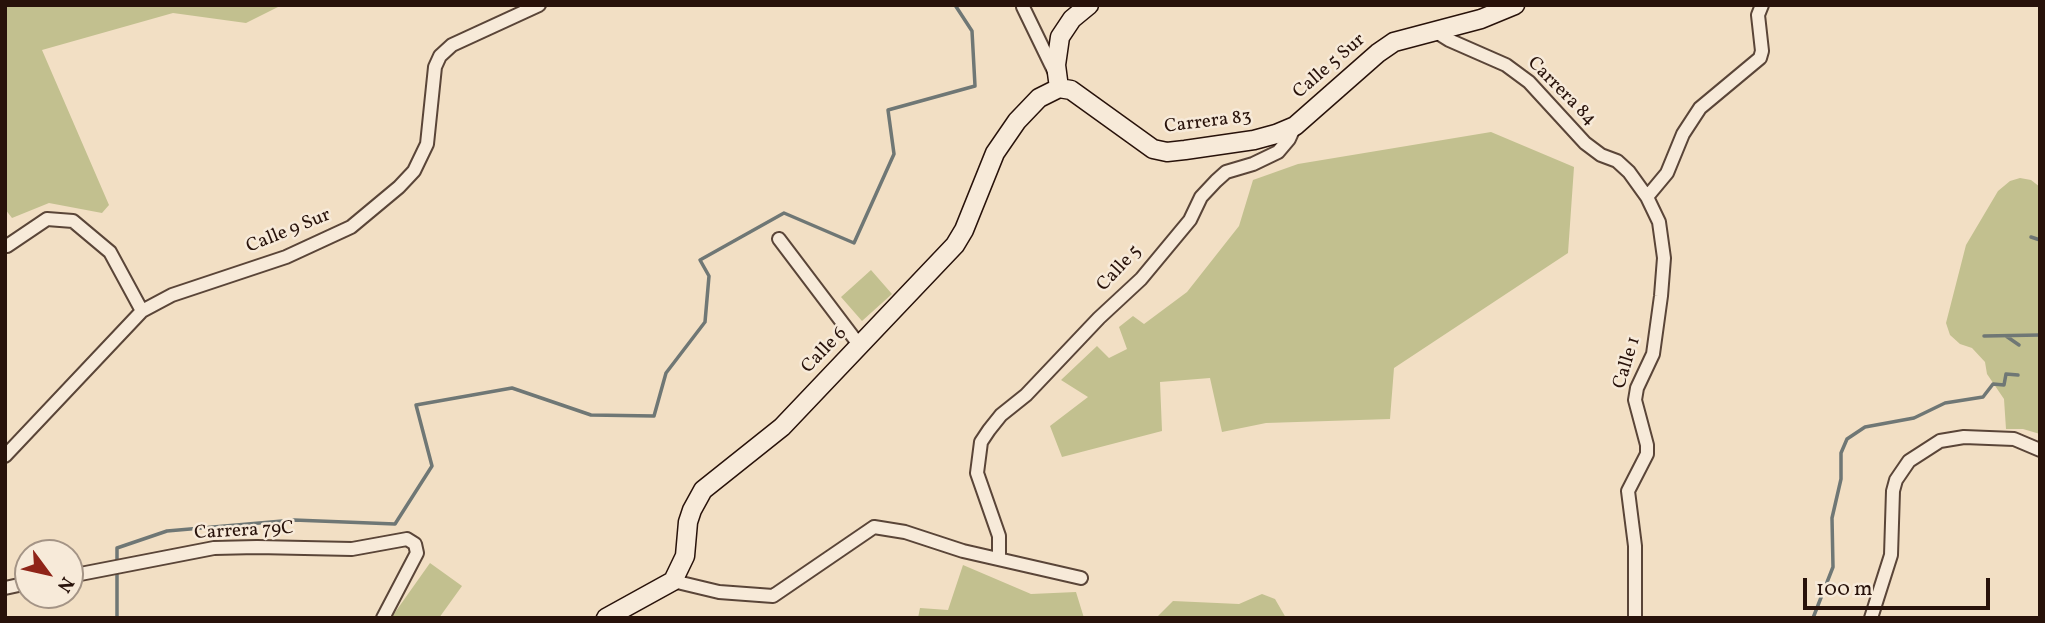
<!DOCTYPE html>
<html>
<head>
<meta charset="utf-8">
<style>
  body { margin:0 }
  #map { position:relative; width:2045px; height:623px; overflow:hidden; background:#f2dfc4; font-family:Vollkorn,serif }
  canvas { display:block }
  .frame { position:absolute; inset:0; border:7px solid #28120a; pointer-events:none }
  .north { position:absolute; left:14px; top:539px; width:70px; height:70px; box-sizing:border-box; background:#f7ead9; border:2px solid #a49486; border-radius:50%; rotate:123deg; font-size:19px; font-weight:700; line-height:28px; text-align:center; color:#28120a }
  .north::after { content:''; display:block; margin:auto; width:24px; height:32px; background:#8f2418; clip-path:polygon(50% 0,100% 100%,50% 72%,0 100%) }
  .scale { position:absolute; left:1803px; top:578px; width:187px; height:32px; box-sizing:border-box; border:4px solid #28120a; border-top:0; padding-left:9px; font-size:21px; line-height:24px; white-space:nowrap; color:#28120a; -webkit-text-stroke:5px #f7ead9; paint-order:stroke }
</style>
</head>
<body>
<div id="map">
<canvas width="2045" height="623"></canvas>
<div class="frame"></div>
<div class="north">N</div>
<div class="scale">100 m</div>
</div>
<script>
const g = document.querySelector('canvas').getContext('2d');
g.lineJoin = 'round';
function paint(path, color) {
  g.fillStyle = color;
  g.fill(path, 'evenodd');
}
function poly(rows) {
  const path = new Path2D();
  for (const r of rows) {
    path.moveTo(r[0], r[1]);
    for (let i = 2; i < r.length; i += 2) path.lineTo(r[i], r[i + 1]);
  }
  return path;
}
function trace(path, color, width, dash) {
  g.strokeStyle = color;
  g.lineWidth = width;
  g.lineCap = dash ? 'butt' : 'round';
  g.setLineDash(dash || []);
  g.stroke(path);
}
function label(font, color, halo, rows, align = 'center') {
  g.font = font + ' Vollkorn,serif';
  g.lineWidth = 5;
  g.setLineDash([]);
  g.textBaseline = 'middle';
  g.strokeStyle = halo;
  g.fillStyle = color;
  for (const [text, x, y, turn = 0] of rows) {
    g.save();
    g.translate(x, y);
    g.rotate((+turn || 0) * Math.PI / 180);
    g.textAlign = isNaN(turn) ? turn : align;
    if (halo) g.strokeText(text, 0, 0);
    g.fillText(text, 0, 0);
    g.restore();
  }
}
paint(poly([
  [5,5,282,5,246,23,173,13,42,50,109,205,102,213,49,203,12,218,5,209],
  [1491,132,1574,167,1568,253,1394,368,1390,419,1266,423,1222,432,1210,378,1160,382,1162,431,1062,457,1050,426,1088,397,1061,380,1097,346,1109,358,1127,349,1119,327,1133,316,1144,324,1187,292,1239,226,1253,180,1298,164],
  [2020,178,2031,180,2040,187,2040,434,2023,429,2006,429,2004,399,1987,374,1985,362,1972,348,1960,344,1950,335,1946,323,1966,245,1998,191,2010,181],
  [871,270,892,294,862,321,841,297],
  [430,563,462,586,439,618,391,618],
  [963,565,1031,594,1076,592,1084,618,918,618,920,608,948,610],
  [1262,594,1275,599,1286,618,1156,618,1173,601,1239,604]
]), '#c2c08f');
trace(poly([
  [2031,237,2040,240],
  [1984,336,2040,335],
  [2006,336,2019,345],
  [117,563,117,548,167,531,294,520,395,524,432,466,416,405,512,388,591,415,654,416,666,373,705,322,709,276,700,260,784,213,854,243,894,154,888,110,975,86,972,31,955,5],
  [117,618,117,570],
  [1813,618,1833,567,1832,518,1841,479,1841,453,1847,439,1865,427,1914,418,1945,403,1983,397,1993,384,2004,385,2006,374,2018,375]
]), '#6f7775', 3.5);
const street = poly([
  [1023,7,1055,73],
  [1433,30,1449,40,1506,65,1529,82,1585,143,1601,155,1617,161,1629,172,1647,197,1659,222,1664,258,1661,296,1653,354,1637,388,1635,400,1647,445,1647,454,1628,491,1635,546,1635,618],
  [1647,197,1667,173,1683,134,1700,108,1760,58,1762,51,1758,15,1762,5],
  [779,239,860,346],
  [7,246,47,219,73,221,110,252,142,311],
  [5,456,142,311,172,295,286,257,351,227,399,187,414,171,427,144,435,67,440,56,452,45,539,5],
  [999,559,999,536,977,473,981,442,989,430,1001,415,1026,395,1099,318,1141,279,1190,220,1201,197,1216,181,1226,172,1253,164,1278,152,1289,139,1295,126],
  [70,576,214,548,257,547,352,549,407,539,415,544,417,553,383,618],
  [673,581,719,592,773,596,874,527,905,532,963,551,1081,578],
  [5,588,28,583],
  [1871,618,1891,555,1893,491,1896,480,1909,461,1940,441,1964,437,2014,439,2040,450]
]);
const secondary = poly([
  [1059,88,1056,65,1060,37,1072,19,1089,5],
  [606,618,673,581,685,556,688,522,692,510,703,490,782,427,955,245,964,230,995,153,1017,121,1039,98,1059,88,1071,90,1153,149,1167,152,1185,150,1254,140,1276,134,1295,126,1378,53,1394,42,1481,19,1515,5]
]);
trace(street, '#5a4538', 16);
trace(secondary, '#28120a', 21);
trace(street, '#f7ead9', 12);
trace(secondary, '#f7ead9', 18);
label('19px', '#28120a', '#f7ead9', [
  ["Calle 5 Sur",1330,67,-41],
  ["Carrera 84",1561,92,45],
  ["Carrera 83",1208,123,-7],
  ["Calle 9 Sur",289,232,-22],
  ["Calle 5",1120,269,-47],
  ["Calle 6",825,351,-46],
  ["Calle 1",1628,363,-73],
  ["Carrera 79C",244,532,-3]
]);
</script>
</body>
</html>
